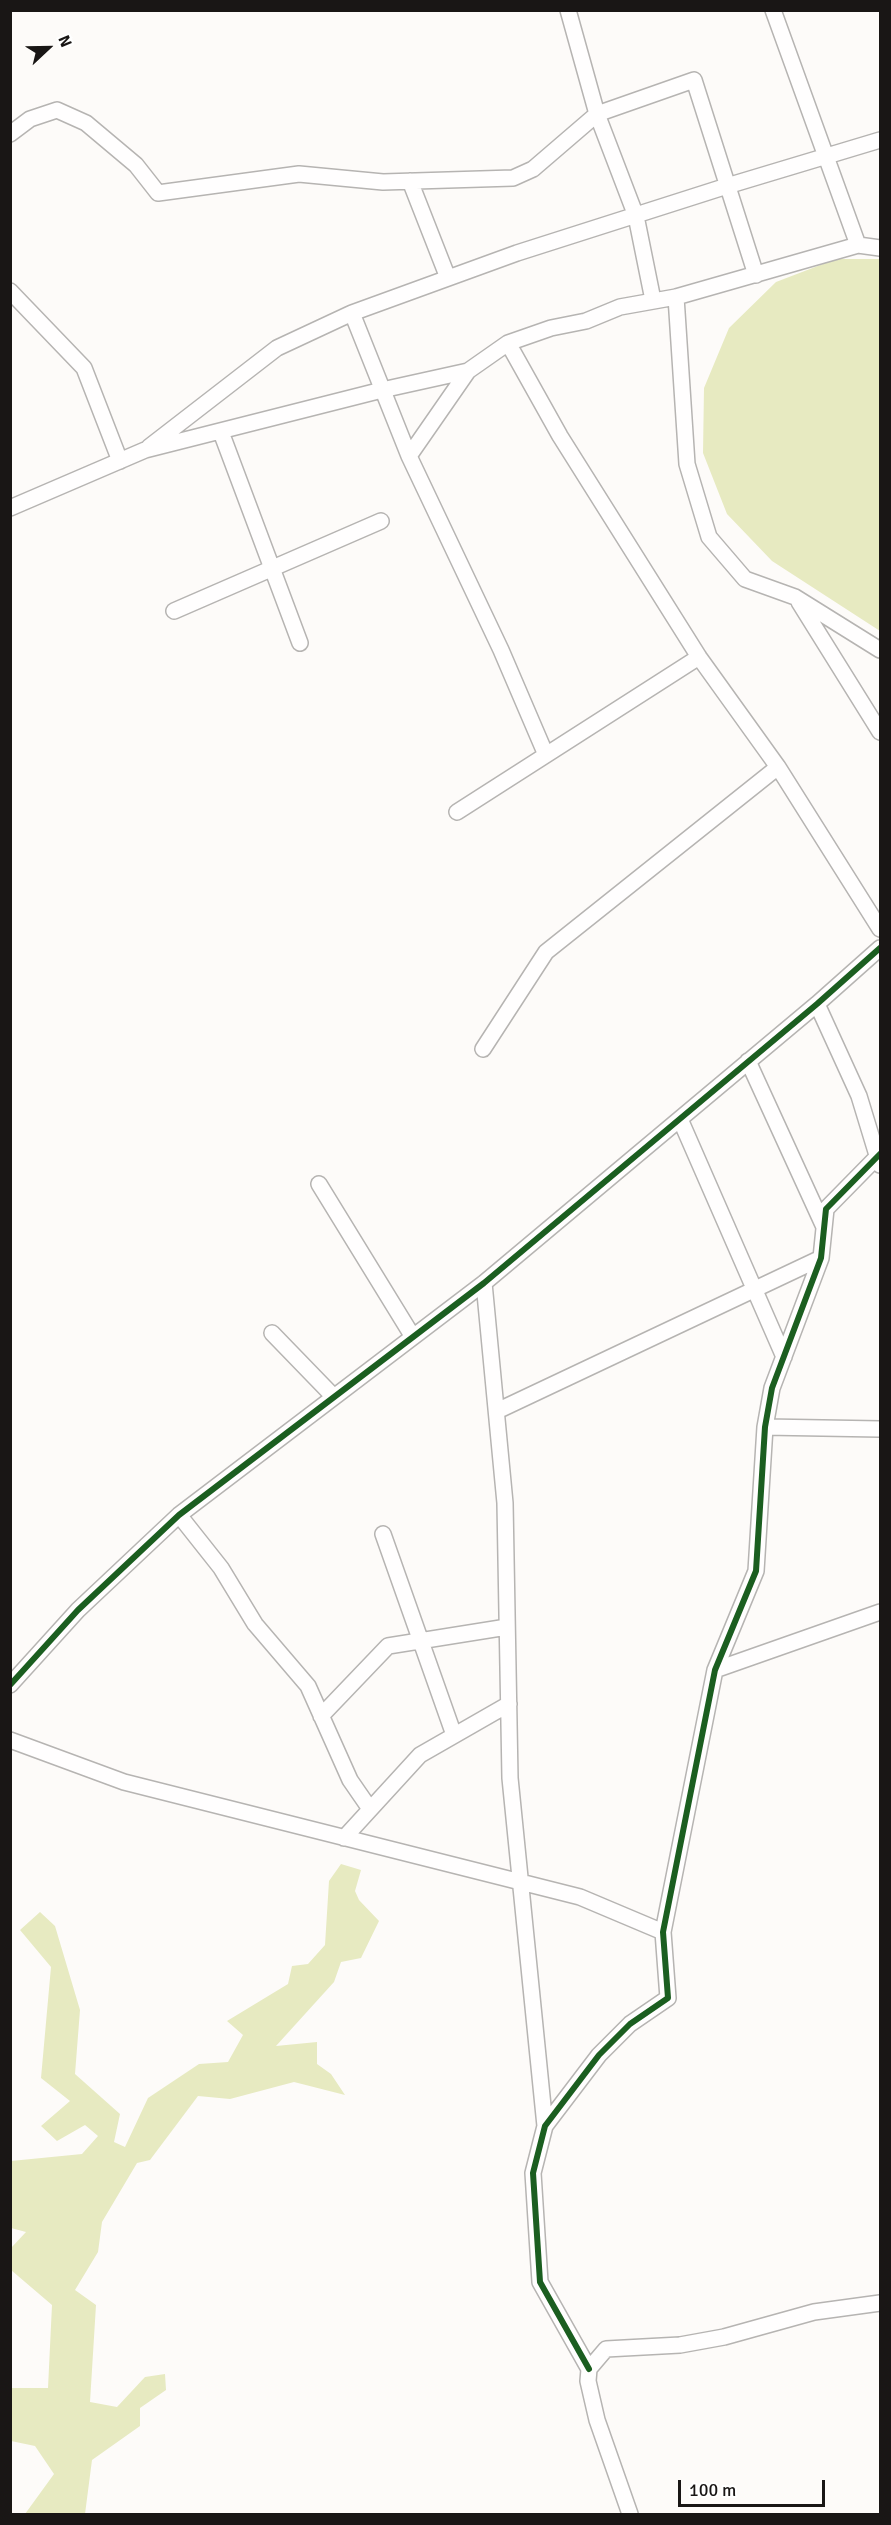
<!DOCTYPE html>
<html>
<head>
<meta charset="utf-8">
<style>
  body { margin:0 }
  #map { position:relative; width:891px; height:2525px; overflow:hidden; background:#fdfbf9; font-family:Signika,sans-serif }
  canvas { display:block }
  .frame { position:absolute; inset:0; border:12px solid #191615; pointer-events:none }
  .north { position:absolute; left:18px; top:18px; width:60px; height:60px; -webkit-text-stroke:4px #fff; paint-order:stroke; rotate:68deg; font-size:16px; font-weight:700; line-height:24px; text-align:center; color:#191615 }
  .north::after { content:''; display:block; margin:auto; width:21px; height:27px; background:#191615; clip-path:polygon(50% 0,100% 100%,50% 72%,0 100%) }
  .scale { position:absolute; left:678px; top:2480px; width:147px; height:27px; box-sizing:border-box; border:3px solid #191615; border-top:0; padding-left:8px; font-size:18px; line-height:21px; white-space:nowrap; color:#191615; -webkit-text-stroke:4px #fff; paint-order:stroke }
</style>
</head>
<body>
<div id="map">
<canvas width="891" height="2525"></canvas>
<div class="frame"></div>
<div class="north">N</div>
<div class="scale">100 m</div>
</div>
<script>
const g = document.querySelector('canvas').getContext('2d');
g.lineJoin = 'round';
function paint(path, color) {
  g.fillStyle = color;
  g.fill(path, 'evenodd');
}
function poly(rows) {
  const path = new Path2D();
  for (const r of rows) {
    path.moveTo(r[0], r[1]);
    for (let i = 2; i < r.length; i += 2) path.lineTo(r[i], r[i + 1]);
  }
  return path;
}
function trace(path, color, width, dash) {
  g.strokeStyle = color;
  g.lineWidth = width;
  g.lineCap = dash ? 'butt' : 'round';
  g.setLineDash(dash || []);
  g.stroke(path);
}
paint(poly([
  [836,259,880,259,880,631,772,561,727,514,703,453,704,388,729,328,776,282],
  [341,1864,361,1870,355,1891,359,1900,379,1921,361,1958,341,1962,334,1982,276,2046,317,2042,317,2064,331,2074,345,2095,294,2082,230,2099,198,2096,150,2160,137,2163,102,2222,98,2252,75,2290,96,2305,90,2402,117,2407,145,2377,165,2374,166,2390,140,2408,140,2426,92,2460,85,2514,25,2514,54,2474,35,2446,11,2441,11,2388,48,2388,52,2305,11,2270,11,2248,26,2232,11,2228,11,2161,82,2154,98,2136,85,2125,57,2141,41,2126,70,2101,41,2078,51,1967,20,1930,40,1912,55,1926,80,2010,75,2074,120,2114,114,2142,125,2147,148,2098,199,2064,228,2062,243,2035,227,2021,288,1984,292,1966,308,1964,325,1945,329,1881]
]), '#e7eac1');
const minor = poly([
  [568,10,597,114,636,216,653,300],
  [773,10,858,245],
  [10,134,30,119,57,110,86,123,136,165,158,193,299,174,383,182,513,178,533,169,597,114,694,80,756,275],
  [410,181,448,278],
  [10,291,84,368,120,461],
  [676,297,687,464,709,537,745,579,795,597,880,650],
  [352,313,409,456],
  [508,343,560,436,699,657,778,767,880,929],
  [468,371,409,456,501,650,546,755],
  [221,432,300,643],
  [149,447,277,348,352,313,517,253,727,186,880,140],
  [10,508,145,450,382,390,468,371,508,343,551,328,586,321,620,307,676,297,858,245,880,248],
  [799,602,880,732],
  [174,611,381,521],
  [457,812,699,657],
  [817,1004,859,1096,880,1165],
  [483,1049,546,952,778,767],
  [748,1061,824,1227],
  [680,1119,784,1357],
  [319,1184,413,1337],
  [484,1283,505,1503,510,1778,545,2126],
  [272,1333,334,1397],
  [497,1411,821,1258],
  [765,1427,880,1429],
  [179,1515,221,1568,255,1624,308,1686,350,1780,370,1809],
  [383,1534,454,1735],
  [715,1670,880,1612],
  [10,1685,78,1610,179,1515,484,1283,817,1004,880,948],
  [321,1716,388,1646,507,1627],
  [10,1740,124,1782,580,1897,663,1932],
  [344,1838,420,1755,509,1704],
  [589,2369,540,2282,533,2173,545,2126,599,2055,630,2024,668,1998,663,1932,715,1670,756,1571,765,1427,772,1388,821,1258,826,1209,880,1154],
  [630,2514,597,2420,588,2381,589,2369,606,2349,680,2345,724,2337,814,2312,880,2303]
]);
trace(minor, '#b6b4b2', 18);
trace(minor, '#fffefe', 15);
trace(poly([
  [10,1685,78,1610,179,1515,484,1283,817,1004,880,948],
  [589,2369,540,2282,533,2173,545,2126,599,2055,630,2024,668,1998,663,1932,715,1670,756,1571,765,1427,772,1388,821,1258,826,1209,880,1154]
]), '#1b5e20', 6);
</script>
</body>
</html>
